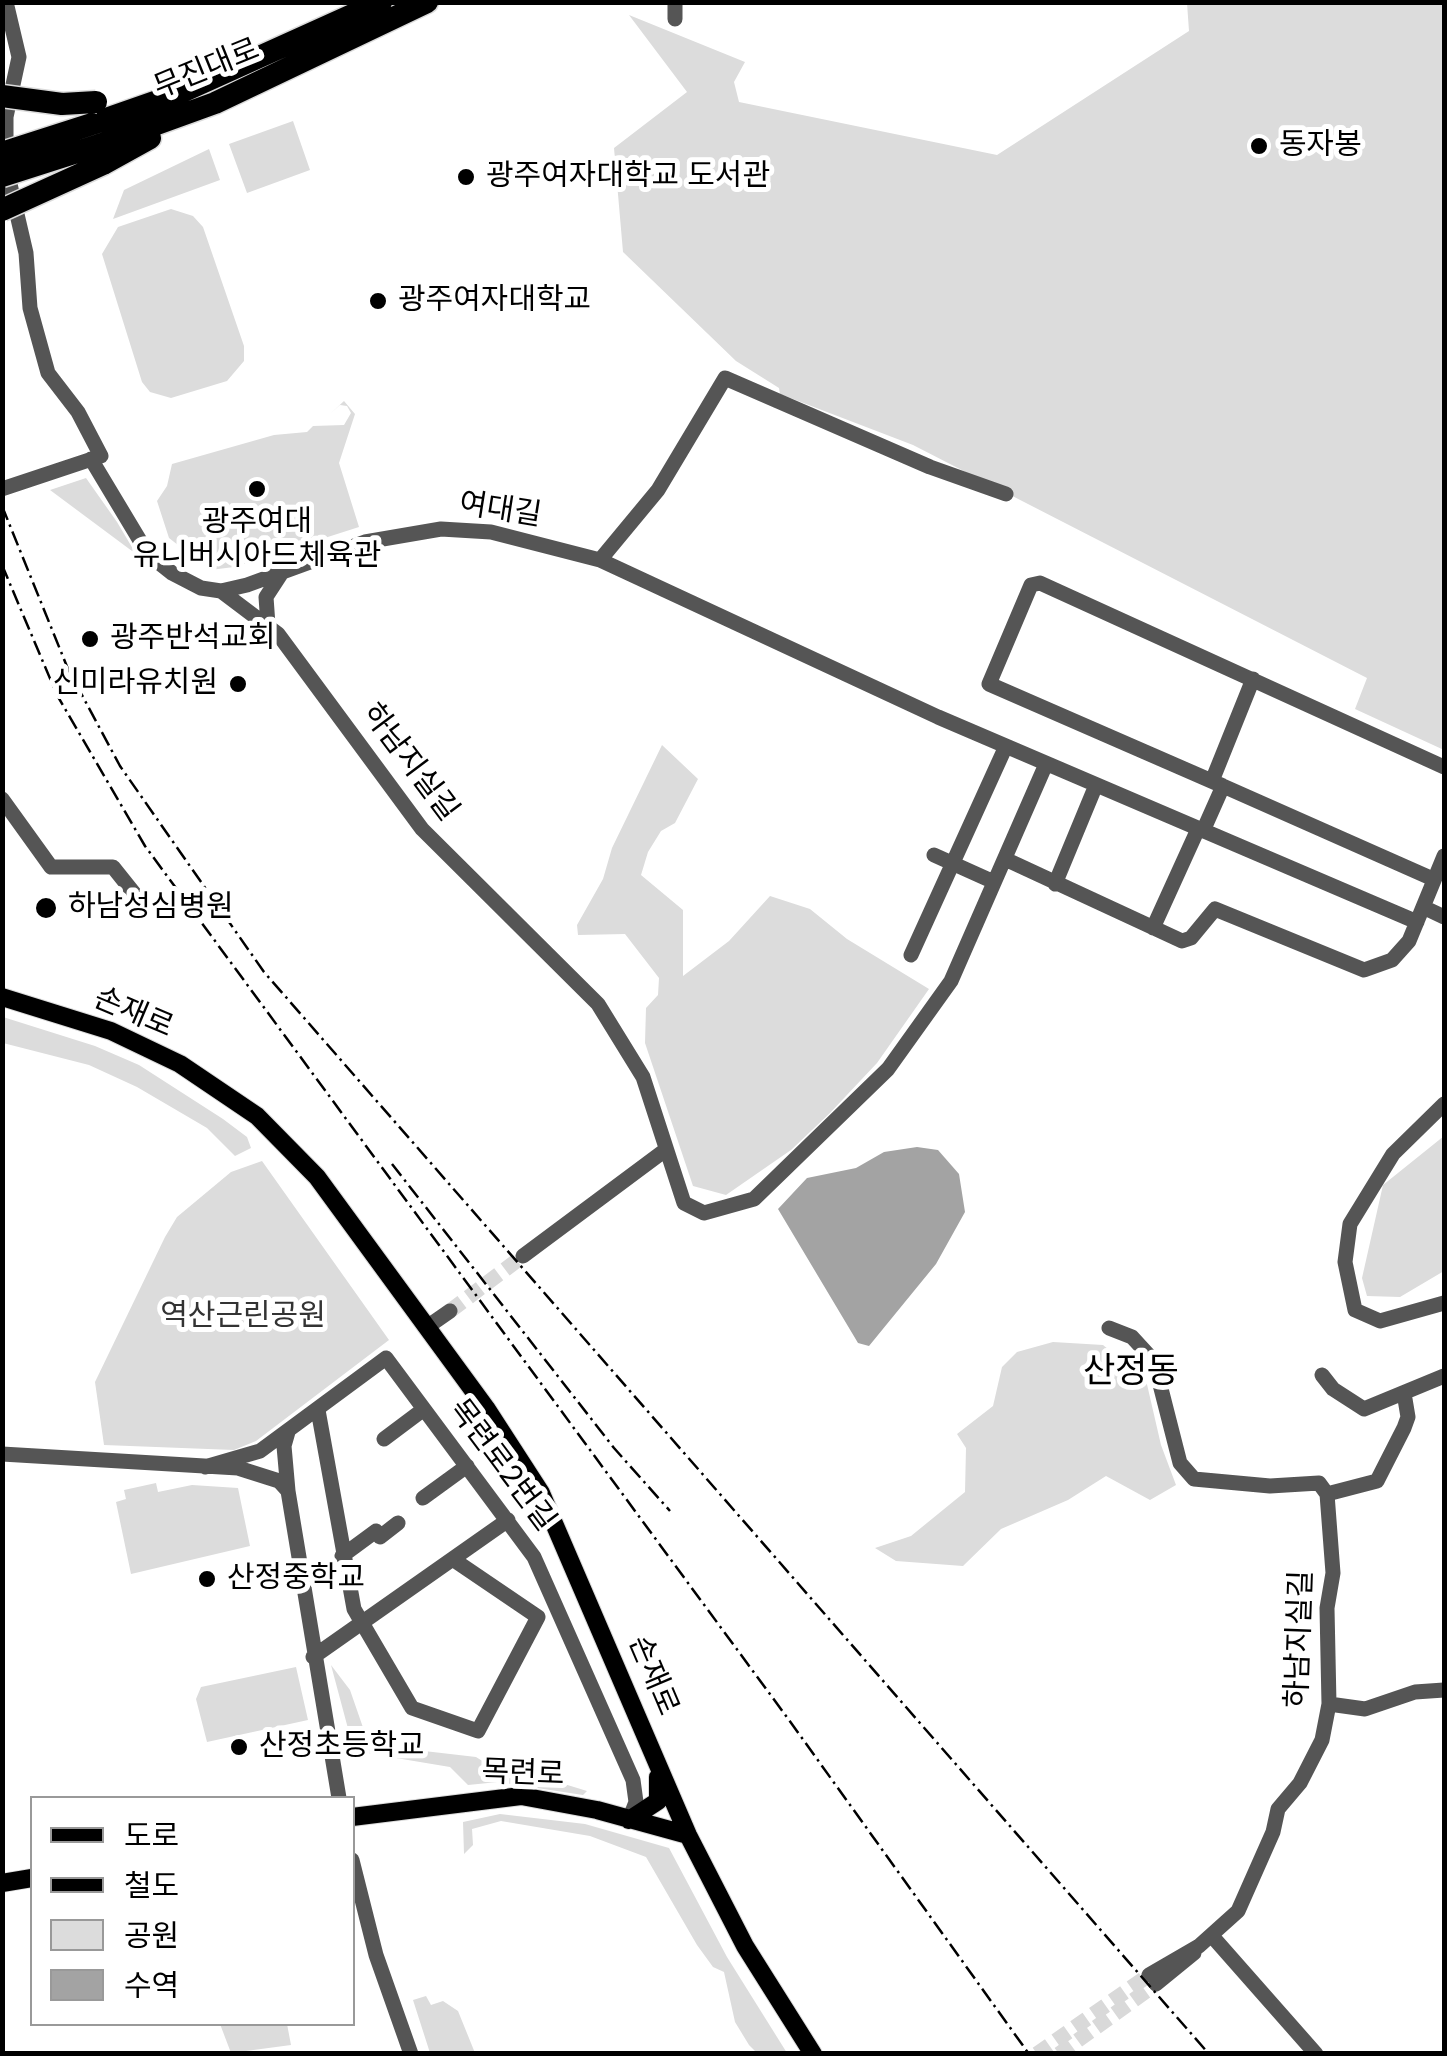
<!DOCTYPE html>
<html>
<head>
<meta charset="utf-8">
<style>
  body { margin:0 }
  #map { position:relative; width:1447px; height:2056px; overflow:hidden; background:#fff; font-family:Poppins,"Noto Sans KR",sans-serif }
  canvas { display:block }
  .frame { position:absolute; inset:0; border:5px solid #000; pointer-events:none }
  .legend { position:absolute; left:30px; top:1796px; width:325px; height:230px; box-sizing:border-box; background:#fff; border:2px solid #999; margin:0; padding:12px 18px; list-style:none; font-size:30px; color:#000 }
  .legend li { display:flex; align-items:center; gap:20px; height:50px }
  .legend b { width:50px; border:2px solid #999 }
</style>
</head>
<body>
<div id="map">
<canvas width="1447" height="2056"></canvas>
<div class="frame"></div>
<ul class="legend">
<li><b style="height:12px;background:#000"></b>도로</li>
<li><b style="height:12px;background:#000"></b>철도</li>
<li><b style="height:28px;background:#dcdcdc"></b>공원</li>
<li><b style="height:28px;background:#a3a3a3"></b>수역</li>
</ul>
</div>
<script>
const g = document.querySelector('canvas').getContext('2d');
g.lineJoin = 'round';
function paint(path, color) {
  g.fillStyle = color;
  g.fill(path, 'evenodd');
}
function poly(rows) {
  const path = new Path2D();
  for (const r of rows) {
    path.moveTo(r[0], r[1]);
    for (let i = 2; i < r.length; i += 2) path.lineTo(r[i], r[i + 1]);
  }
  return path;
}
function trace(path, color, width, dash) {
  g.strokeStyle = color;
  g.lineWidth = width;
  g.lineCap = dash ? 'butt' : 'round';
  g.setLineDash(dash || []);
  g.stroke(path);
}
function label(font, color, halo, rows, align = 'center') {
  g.font = font + ' Poppins,"Noto Sans KR",sans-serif';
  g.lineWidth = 10;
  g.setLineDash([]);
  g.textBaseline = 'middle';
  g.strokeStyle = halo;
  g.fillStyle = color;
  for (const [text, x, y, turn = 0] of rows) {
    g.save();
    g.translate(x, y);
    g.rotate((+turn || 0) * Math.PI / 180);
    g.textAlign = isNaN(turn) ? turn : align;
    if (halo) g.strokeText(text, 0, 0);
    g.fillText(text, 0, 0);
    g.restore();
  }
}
paint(poly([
  [1187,3,1444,3,1444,750,1355,709,1367,678,913,445,780,394,779,388,736,361,623,252,614,148,687,92,629,15,745,62,734,82,739,102,997,155,1189,31],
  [293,121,310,170,247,193,229,144],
  [209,149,220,180,113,219,124,190],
  [171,209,193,216,203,227,244,346,244,361,227,381,171,398,150,392,142,382,102,254,118,227],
  [344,401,355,414,339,463,359,527,234,567,210,570,169,538,157,501,167,486,172,464,274,435,307,432,313,426,344,425,351,413,347,406,340,405,330,414],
  [86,478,117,522,136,554,50,490],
  [662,745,698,779,675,823,661,831,648,852,641,875,683,910,683,976,729,941,770,896,810,909,847,939,929,989,877,1063,830,1113,791,1150,726,1195,693,1186,645,1043,646,1008,658,995,659,978,625,934,578,935,577,925,603,879,612,848],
  [3,1017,95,1046,139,1065,223,1119,247,1137,251,1148,235,1156,207,1128,137,1087,89,1065,3,1043],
  [1444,1136,1444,1271,1400,1297,1367,1296,1362,1278,1383,1185],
  [262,1161,389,1340,256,1441,234,1450,104,1445,95,1382,165,1237,177,1217,231,1172],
  [1053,1342,1103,1345,1146,1380,1161,1445,1176,1485,1150,1500,1106,1476,1068,1500,1001,1529,963,1566,896,1561,875,1548,911,1536,965,1492,966,1448,957,1434,993,1406,1002,1367,1017,1352],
  [156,1483,158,1492,192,1485,238,1488,250,1546,131,1574,116,1502,126,1499,124,1490],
  [331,1665,350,1690,367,1739,381,1746,476,1757,500,1772,548,1779,587,1791,583,1795,498,1782,468,1785,450,1767,354,1751],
  [296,1667,308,1720,207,1742,196,1699,201,1687],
  [500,1814,585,1824,669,1848,727,1957,787,2053,757,2053,749,2045,735,2022,724,1972,713,1967,697,1945,646,1857,590,1836,501,1821,472,1829,473,1845,464,1854,463,1822],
  [426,1996,431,2005,443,2001,458,2011,475,2053,430,2053,413,2000],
  [220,2024,287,2024,291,2045,231,2053]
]), '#dcdcdc');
paint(poly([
  [917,1147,938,1150,959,1174,965,1212,936,1264,869,1346,858,1343,778,1209,807,1178,856,1168,884,1152]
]), '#a3a3a3');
trace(poly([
  [450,1311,523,1256],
  [1037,2054,1149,1975],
  [1059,2054,1156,1984]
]), '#d9d9d9', 15, [15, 8]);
const major = poly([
  [2,997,111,1031,180,1064,257,1116,317,1177,486,1408,541,1493,688,1835,745,1946,813,2054],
  [352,1817,521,1796,597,1810,688,1835],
  [629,1820,658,1801,658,1777],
  [2,1883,32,1878]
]);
const highway = poly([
  [92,124,175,95,381,2],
  [99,145,215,103,427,2],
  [103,164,150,138]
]);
trace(major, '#dbdbdb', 20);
trace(highway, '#dbdbdb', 25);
trace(poly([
  [675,19,675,2],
  [91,459,148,554,172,573,201,588,221,591,247,585,365,542,441,529,491,532,600,560,938,717,1417,922],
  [2,489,101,456,78,412,48,373,30,308,26,253,6,167,6,117,19,57,6,2],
  [600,560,658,490,725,378,930,467,1006,494],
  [221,591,278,634,422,829,598,1004,643,1077,684,1203,704,1213,754,1199,888,1069,951,981,1046,764],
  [268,625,266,597,281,574],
  [1212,781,1253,679],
  [1223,786,1433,879],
  [2,799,51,867,113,867,137,897,138,909],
  [1203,831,1223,786,989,684,1031,585,1040,583,1444,767],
  [934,855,994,882],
  [1005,859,1182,941,1191,938,1215,909,1364,970,1392,960,1409,941,1444,856],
  [1055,884,1096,785],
  [1423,907,1444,917],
  [1153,928,1198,829],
  [911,955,1006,746],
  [1444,1104,1393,1154,1350,1224,1345,1262,1355,1310,1380,1321,1444,1303],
  [523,1256,664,1151],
  [427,1327,450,1311],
  [1109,1328,1132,1337,1154,1361,1180,1463,1194,1479,1270,1486,1319,1483,1327,1494,1333,1573,1327,1608,1329,1704,1322,1740,1300,1783,1278,1809,1273,1832,1238,1911,1199,1946,1149,1975],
  [1322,1375,1333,1389,1364,1409,1444,1376],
  [318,1410,354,1609,412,1708,478,1731,538,1617],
  [288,1432,284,1446,288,1491,339,1798],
  [384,1439,424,1409],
  [2,1454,238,1468,279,1481,288,1491],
  [205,1467,260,1451,386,1358,534,1557,633,1780,636,1802,629,1820],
  [1327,1494,1377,1481,1404,1428,1408,1417,1404,1393],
  [423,1498,467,1466],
  [342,1556,376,1531,380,1537,398,1523],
  [454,1560,538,1617],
  [313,1657,508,1520],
  [1329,1704,1365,1709,1415,1692,1444,1690],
  [352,1860,376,1955,411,2054],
  [1212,1936,1316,2054],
  [1156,1984,1194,1953]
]), '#555', 15);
trace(major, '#000', 18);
trace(highway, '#000', 22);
trace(poly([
  [2,506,68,669,120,766,264,972,1209,2054],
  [2,565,57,695,145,846,789,1720,1029,2054],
  [392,1164,614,1448,670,1511]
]), '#000', 2.5, [15, 5, 2.5, 5]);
const highwayBridge = poly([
  [2,96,62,104,96,102],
  [2,153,92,124],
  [2,176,99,145],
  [2,210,103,164]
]);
trace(highwayBridge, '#dbdbdb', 25, []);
trace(highwayBridge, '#000', 22);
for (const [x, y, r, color] of [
  [1259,146,10,"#000"],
  [466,177,10,"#000"],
  [378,301,10,"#000"],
  [257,489,10,"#000"],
  [90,639,10,"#000"],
  [238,684,10,"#000"],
  [46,908,12,"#000"],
  [207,1579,10,"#000"],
  [239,1747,10,"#000"]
]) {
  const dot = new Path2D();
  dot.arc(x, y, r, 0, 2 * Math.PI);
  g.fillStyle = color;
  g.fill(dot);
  trace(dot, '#fff', 4);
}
label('30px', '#000', '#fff', [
  ["무진대로",207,70,-22],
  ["여대길",500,511,9],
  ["하남지실길",409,763,53],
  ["손재로",133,1014,23],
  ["목련로2번길",501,1466,53],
  ["하남지실길",1301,1639,-88],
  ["손재로",652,1676,67],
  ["목련로",523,1775,2]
]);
label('30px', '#000', '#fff', [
  ["동자봉",1279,146],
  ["광주여자대학교 도서관",486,177],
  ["광주여자대학교",398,301],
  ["광주여대",257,523,"center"],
  ["유니버시아드체육관",257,557,"center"],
  ["광주반석교회",110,639],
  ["신미라유치원",218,684,"right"],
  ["하남성심병원",68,908],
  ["산정중학교",227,1579],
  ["산정초등학교",259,1747]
], 'left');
label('30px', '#333', '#fff', [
  ["역산근린공원",243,1317]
]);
label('35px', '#000', '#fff', [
  ["산정동",1131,1373]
]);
</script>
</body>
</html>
